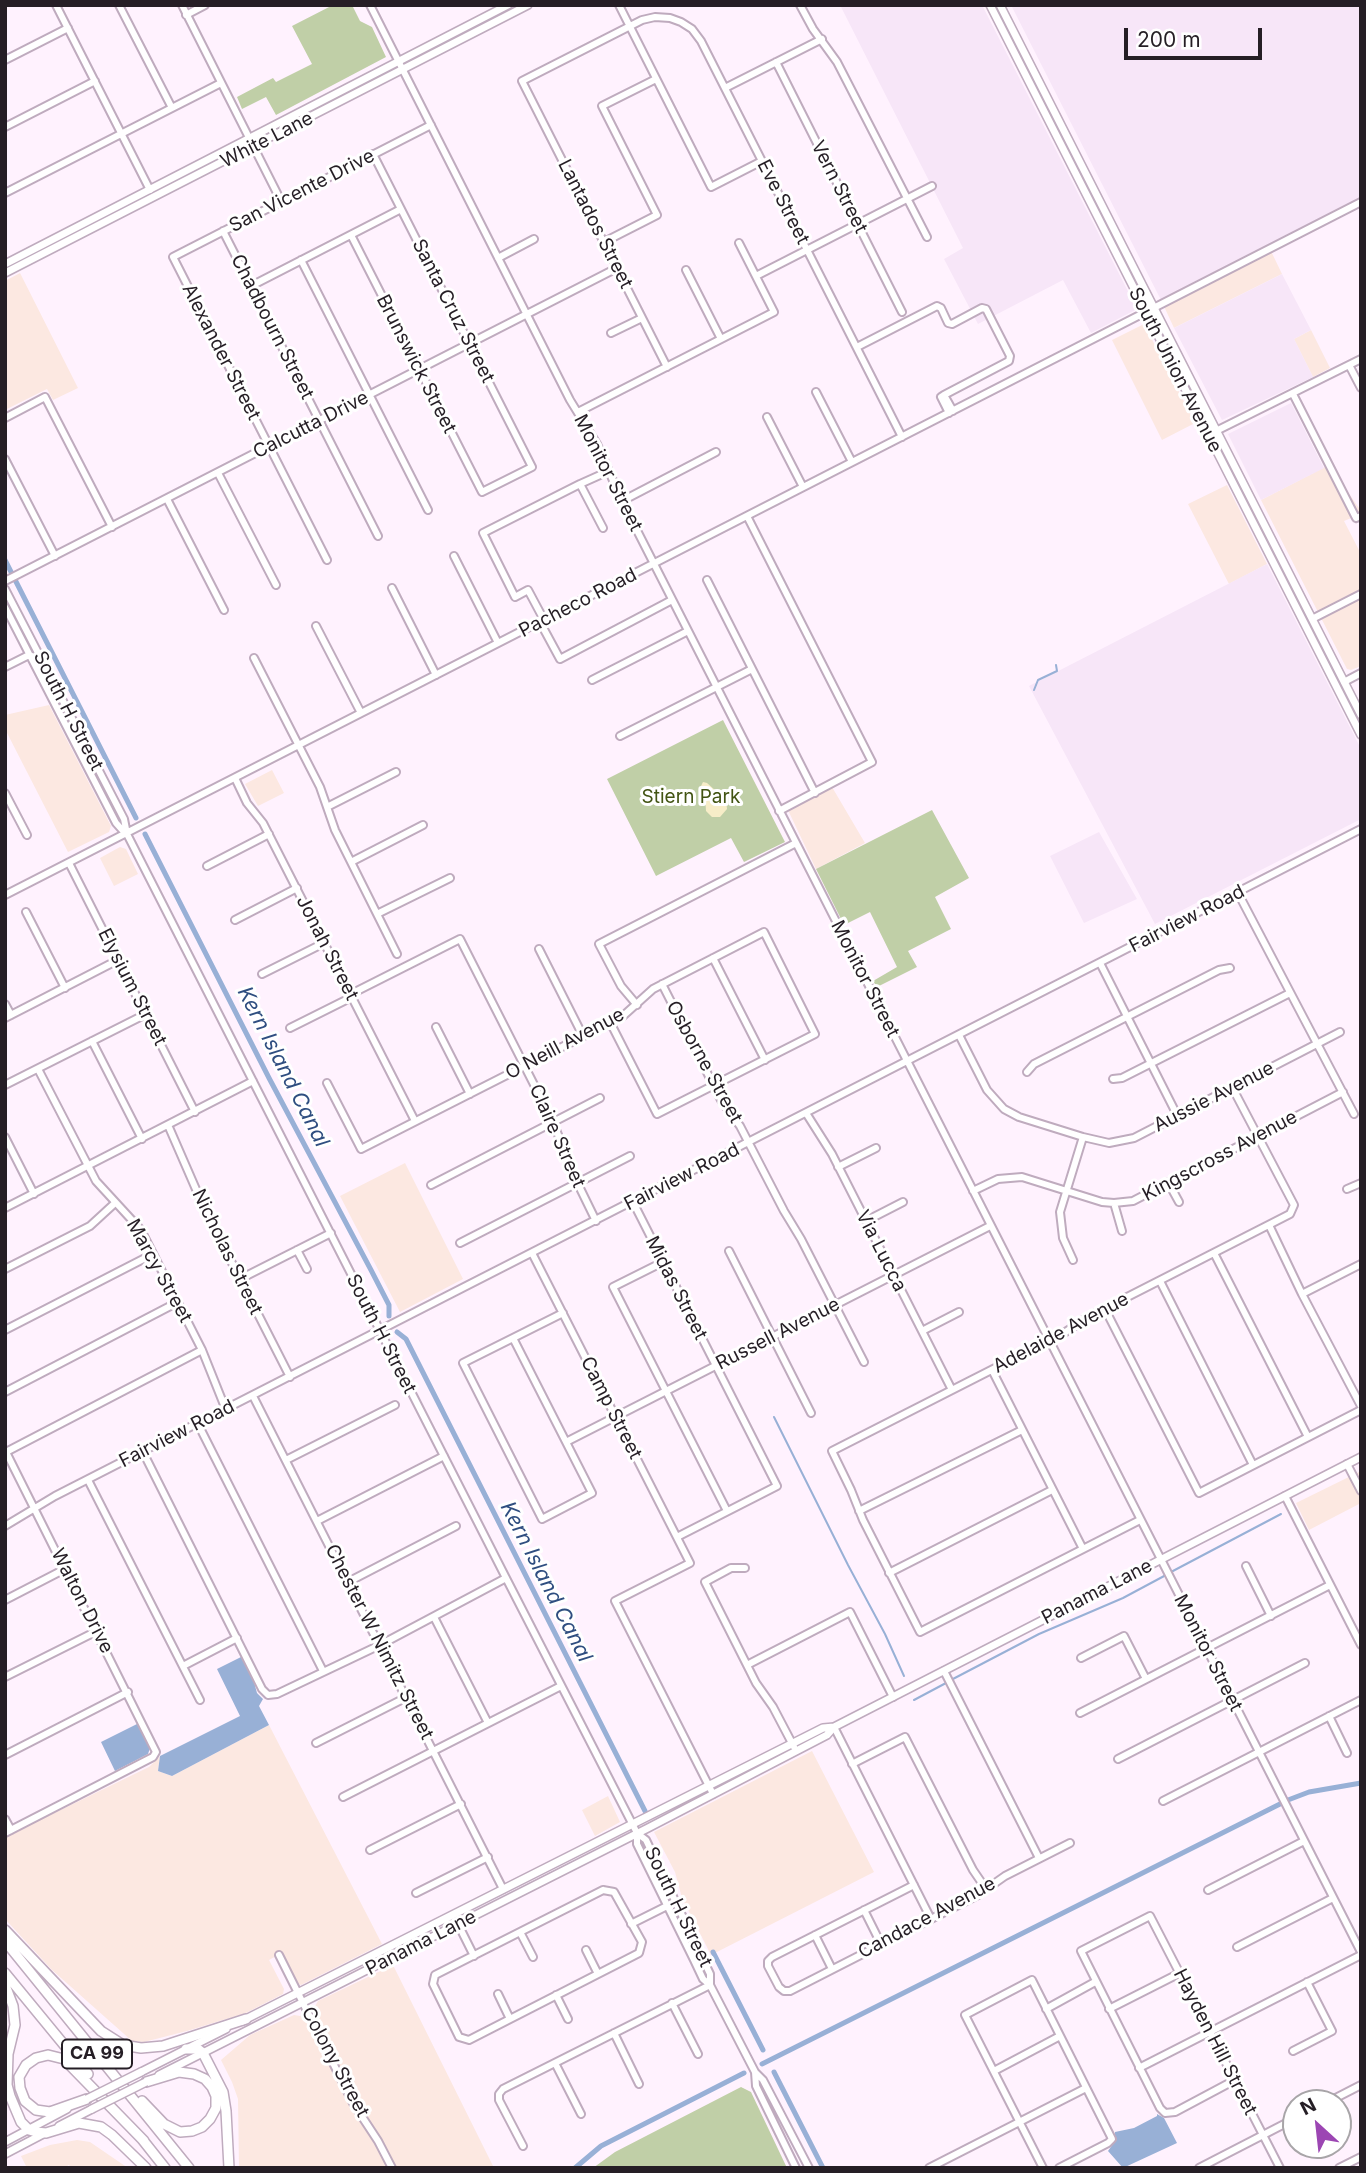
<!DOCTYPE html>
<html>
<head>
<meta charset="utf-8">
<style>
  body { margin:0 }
  #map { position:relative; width:1366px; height:2173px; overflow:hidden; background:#fff2fe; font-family:Inter,sans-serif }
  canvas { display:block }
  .frame { position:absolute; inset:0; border:7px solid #251e25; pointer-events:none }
  .north { position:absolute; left:1282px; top:2089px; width:70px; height:70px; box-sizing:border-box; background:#fff; border:2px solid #a8a5a8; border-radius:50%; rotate:333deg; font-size:19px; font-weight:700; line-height:28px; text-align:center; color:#251e25 }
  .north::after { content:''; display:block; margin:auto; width:24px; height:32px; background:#9c46b3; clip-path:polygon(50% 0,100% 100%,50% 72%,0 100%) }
  .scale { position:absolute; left:1124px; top:28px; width:138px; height:32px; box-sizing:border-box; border:4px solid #251e25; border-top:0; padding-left:9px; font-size:21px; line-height:24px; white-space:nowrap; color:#251e25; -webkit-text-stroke:5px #fff; paint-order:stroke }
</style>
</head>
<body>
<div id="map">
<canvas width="1366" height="2173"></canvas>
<div class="frame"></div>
<div class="north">N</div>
<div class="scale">200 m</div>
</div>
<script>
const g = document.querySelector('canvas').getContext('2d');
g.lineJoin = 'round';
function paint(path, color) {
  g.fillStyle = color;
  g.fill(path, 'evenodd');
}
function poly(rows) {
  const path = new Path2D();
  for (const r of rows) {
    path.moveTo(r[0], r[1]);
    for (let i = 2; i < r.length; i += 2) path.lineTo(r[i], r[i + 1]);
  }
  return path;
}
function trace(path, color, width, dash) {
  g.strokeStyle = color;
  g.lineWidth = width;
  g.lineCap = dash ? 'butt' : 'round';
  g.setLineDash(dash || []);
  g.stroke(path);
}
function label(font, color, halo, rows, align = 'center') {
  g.font = font + ' Inter,sans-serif';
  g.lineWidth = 6;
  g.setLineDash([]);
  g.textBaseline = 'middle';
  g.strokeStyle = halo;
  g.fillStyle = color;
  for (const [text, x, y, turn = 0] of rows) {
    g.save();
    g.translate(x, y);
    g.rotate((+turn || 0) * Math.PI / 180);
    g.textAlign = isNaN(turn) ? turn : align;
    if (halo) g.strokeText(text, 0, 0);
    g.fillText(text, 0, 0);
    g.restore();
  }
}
paint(poly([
  [1270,249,1282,274,1174,328,1162,302],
  [20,273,78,388,53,400,47,389,5,410,5,281],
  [1144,324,1195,423,1162,440,1112,340],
  [1311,330,1330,368,1313,377,1294,339],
  [1329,465,1361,511,1361,514,1344,521,1361,554,1361,666,1351,670,1347,669,1261,500],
  [1227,485,1267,564,1229,584,1188,504],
  [49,705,111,826,109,832,68,852,5,729,5,715],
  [272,770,284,793,258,806,245,784],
  [832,787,865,843,816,869,787,808],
  [120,847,126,849,138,874,114,886,100,858],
  [405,1163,463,1279,400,1312,340,1196],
  [1361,1471,1361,1503,1309,1530,1296,1503],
  [269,1725,382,1944,301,1985,296,1983,280,1954,269,1960,284,1989,283,1994,246,2013,187,2031,144,2042,132,2041,52,1970,5,1919,5,1837,149,1767,160,1756,158,1771,172,1776],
  [812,1751,874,1872,711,1955,682,1898,675,1872,654,1832],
  [608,1796,620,1822,595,1836,582,1810],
  [393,1965,494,2168,239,2168,238,2099,232,2082,221,2060,250,2035,294,2015,300,2016,314,2008,318,2001],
  [77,2140,90,2142,128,2168,71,2168,69,2165,63,2168,27,2168,21,2156,50,2145]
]), '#fce8e1');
paint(poly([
  [840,5,982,5,1137,309,1091,333,1063,280,978,324,944,259,963,248],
  [1011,5,1361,5,1361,197,1270,249,1162,302],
  [1282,274,1311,330,1294,339,1313,377,1222,420,1174,328],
  [1291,403,1324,468,1261,500,1228,434],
  [1267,564,1361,749,1361,819,1155,924,1029,686],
  [1099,832,1137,899,1084,923,1050,856]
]), '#f7e6f8');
paint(poly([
  [333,5,352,5,360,21,372,27,386,57,276,115,266,97,242,109,237,97,273,78,276,82,312,64,292,26],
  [723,720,785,842,744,862,731,838,656,876,607,779],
  [932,810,969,878,935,897,951,929,908,951,917,967,877,987,873,981,897,967,870,912,844,925,816,869],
  [741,2087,751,2092,787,2168,593,2168,615,2152]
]), '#c0cfa7');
paint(poly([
  [703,782,707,783,726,800,727,809,720,817,712,817,706,811,705,795,700,788]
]), '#f7edc8');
paint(poly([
  [241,1657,254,1682,257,1693,263,1699,259,1706,269,1725,172,1776,158,1771,160,1756,240,1716,217,1669],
  [137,1724,150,1748,148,1754,115,1771,101,1742],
  [1157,2114,1164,2118,1177,2143,1123,2168,1108,2151,1115,2141,1115,2132,1134,2128,1157,2116]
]), '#98b0d6');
trace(poly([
  [1034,690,1038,680,1057,671,1056,665],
  [774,1417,848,1565,885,1634,904,1676],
  [1171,1572,1281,1514],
  [951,1680,1039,1634,1123,1598,1166,1575],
  [914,1700,946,1683]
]), '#98b0d6', 2);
trace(poly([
  [5,560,136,818],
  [145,834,269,1078,371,1270,389,1305,389,1316],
  [397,1332,406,1339,645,1811],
  [1288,1800,1309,1792,1361,1783],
  [713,1952,763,2050],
  [762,2064,1280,1804],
  [774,2072,823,2168],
  [575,2168,601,2146,744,2073]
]), '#98b0d6', 5);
const minor = poly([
  [56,5,150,190],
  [119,5,172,108],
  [182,5,281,201],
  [370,5,570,400,597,444,622,501,1361,1952],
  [619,5,711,187,762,161],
  [800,5,813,29,837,62,927,237],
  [186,15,205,5],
  [5,60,68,28],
  [776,62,902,312],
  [725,88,822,39],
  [5,127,95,81],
  [5,193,221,83],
  [223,231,378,536],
  [351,235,482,492,532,467,373,154],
  [604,242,657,215,602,106,656,79],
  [498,258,534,239],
  [301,260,428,510],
  [686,270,721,339],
  [756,276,932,186],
  [251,286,401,209],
  [611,333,642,318],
  [857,347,937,306,941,308,948,323,952,324,982,308,986,309,1010,356,1009,361,944,395],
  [1349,365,1361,388],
  [667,367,522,81,642,20,655,17,670,18,681,22,692,29,701,41,902,437],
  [816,392,852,462],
  [1293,394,1356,518,1361,516],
  [578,412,774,312,739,243],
  [949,413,941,397,944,395,953,411],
  [767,417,803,487],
  [5,418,45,397,112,527],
  [1216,431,1361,359],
  [5,459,55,556],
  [218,473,276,585],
  [580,484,609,471],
  [167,499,224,610],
  [622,501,716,452],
  [747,516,872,762,779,811],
  [454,556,498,643],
  [327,560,173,257,431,125],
  [707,580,815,793],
  [5,581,617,268],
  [392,588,436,675],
  [5,589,124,819,127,834,506,1578,637,1833,646,1840,710,1974,710,1985],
  [5,607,116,823,125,833],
  [1312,619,1361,594],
  [544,620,528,590,515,597,483,533,580,484,603,528],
  [540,622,560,659,672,600],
  [316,626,361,713],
  [254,658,320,787,335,830,397,954],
  [5,667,29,655,32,656],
  [592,680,688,631],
  [1344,682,1361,673],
  [620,736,752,669],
  [235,778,247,803,263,823,415,1121],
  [5,793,27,835],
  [327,807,396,772],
  [351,862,423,825],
  [69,863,195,1112],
  [207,866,269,834],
  [1238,893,1354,1114],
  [5,895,1361,202],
  [26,912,65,988],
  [377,914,450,878],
  [235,920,297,888],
  [539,949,583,1036],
  [713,958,765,1060],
  [1100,963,1177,1115],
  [262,974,324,943],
  [662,984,721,1100,740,1126,784,1211,801,1239,864,1362],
  [351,994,460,939,553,1122,576,1180,596,1221],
  [5,1004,11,1015],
  [637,1005,621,986,599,944,796,843],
  [5,1018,118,960],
  [436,1027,470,1094],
  [290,1028,352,997],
  [959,1035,987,1090,1004,1109,1019,1117,1083,1137,1109,1143,1134,1138,1340,1032],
  [92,1041,142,1139],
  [38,1069,96,1181,141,1230,202,1350,226,1410],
  [1027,1072,1034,1064,1219,970,1230,968],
  [1113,1079,1122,1078,1290,993],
  [327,1083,361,1149,623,1016,653,989,764,932,815,1034,657,1114,610,1022],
  [5,1085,146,1014],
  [806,1113,832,1154,952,1390],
  [168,1125,205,1210,290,1377],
  [5,1137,34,1194],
  [838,1167,876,1148],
  [1168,1182,1179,1202],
  [431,1185,600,1098],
  [1347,1189,1361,1183],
  [973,1191,998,1179,1022,1177,1102,1202,1114,1203,1133,1201,1343,1092],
  [633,1202,777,1486,677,1537],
  [1114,1203,1122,1231],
  [5,1208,253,1081],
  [866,1221,903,1202],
  [1269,1225,1302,1294,1361,1406],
  [460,1243,630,1156],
  [297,1250,307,1269],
  [729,1251,811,1413],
  [532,1253,690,1563,615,1601,713,1794],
  [1214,1253,1308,1437],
  [1073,1260,1063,1238,1060,1212,1083,1137],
  [663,1262,613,1287,727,1511],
  [5,1269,90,1226,115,1203],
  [240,1279,331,1233],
  [1160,1281,1253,1465],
  [1302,1294,1361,1264],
  [1105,1309,1199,1493,1361,1410],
  [5,1330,153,1254],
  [922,1331,959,1312],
  [513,1338,592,1493,542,1519,463,1363,563,1313],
  [992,1370,1083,1549],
  [5,1392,178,1302],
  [253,1396,503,1889],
  [198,1424,323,1671],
  [566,1442,990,1226],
  [5,1450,156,1752,153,1757,5,1833],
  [6,1452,202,1350],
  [143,1452,262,1689,268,1695,277,1694,380,1645,506,1578],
  [286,1460,395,1405],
  [1347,1464,1361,1491],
  [88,1480,200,1700],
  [1285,1496,1361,1645],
  [859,1511,1022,1430],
  [1140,1520,920,1632,863,1520,851,1490,832,1451,1064,1333,1088,1317,1290,1214,1294,1205,1232,1087],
  [317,1521,444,1456],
  [5,1526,55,1496,1361,829],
  [1246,1566,1271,1616],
  [745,1568,731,1568,705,1582,756,1683,773,1707,794,1747],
  [889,1573,1052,1490],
  [348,1582,456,1526],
  [5,1600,65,1569],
  [434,1617,488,1723],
  [1081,1658,1124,1636,1146,1679],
  [747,1665,850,1612,893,1697],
  [183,1666,237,1638],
  [944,1671,1039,1858],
  [5,1677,97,1631],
  [1080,1713,1330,1585],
  [1329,1716,1347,1753],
  [834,1727,931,1919],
  [316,1743,407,1697],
  [5,1755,128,1692],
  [1118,1759,1305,1663],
  [852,1764,905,1737,973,1870,986,1889],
  [343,1797,561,1686],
  [1163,1801,1361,1700],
  [5,1819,11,1830],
  [637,1833,637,1844,694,1960,703,1979,710,1985,755,2072],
  [370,1850,461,1804],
  [914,1885,772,1957,768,1961,768,1966,779,1987,784,1991,790,1991,978,1895,1005,1876,1070,1843],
  [603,1890,614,1892,642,1942,639,1953,469,2040,459,2037,433,1984,435,1975,603,1890],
  [1208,1890,1304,1841],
  [416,1893,488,1857],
  [864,1910,881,1944],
  [458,1924,474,1956],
  [631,1924,667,1906,670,1908],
  [520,1932,533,1957],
  [815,1935,832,1969],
  [1237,1947,1333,1898],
  [586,1950,598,1974],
  [279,1955,353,2103,378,2141,392,2168],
  [498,1994,510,2019],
  [556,1995,568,2019],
  [672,2003,698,2054],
  [1046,2009,1095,1982],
  [1109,2009,1180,1973],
  [614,2033,639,2084],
  [1293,2051,1332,2031,1307,1982],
  [555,2063,581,2114],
  [1139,2068,1361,1955],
  [994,2071,1060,2036],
  [1235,2080,1175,2112,1165,2113,1160,2108,1081,1951,1150,1916,1210,2032,1280,2168],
  [1326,2103,1361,2085],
  [523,2146,499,2100,499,2094,503,2089,710,1985],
  [796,2168,756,2086,755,2072,763,2080,809,2168],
  [929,2168,1086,2088],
  [1043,2168,965,2015,1032,1980,1112,2139,1108,2143,1059,2168],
  [1199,2168,1296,2118],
  [1339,2168,1361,2157]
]);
const major = poly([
  [990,5,1361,735],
  [1000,5,1361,715],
  [5,264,508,5],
  [5,273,528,5],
  [242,2021,823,1728,834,1727],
  [141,2072,226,2029],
  [159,2075,648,1828,827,1735,834,1727,1361,1457],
  [59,2126,92,2109],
  [5,2142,67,2109],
  [5,2154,45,2133]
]);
const highway = poly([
  [5,1930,101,2031,123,2045,141,2048,163,2046,246,2019],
  [5,1941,189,2168],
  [5,1973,88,2074],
  [5,1985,13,2006,15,2025,8,2054,7,2085,10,2096,21,2122,29,2130,36,2132,46,2133,79,2123,101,2127,112,2135,146,2168],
  [186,2049,198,2049,203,2053,223,2092,226,2111,229,2168],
  [87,2099,50,2112,36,2110,25,2101,20,2088,19,2077,26,2065,36,2058,48,2055,64,2059,144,2141],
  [142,2101,164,2124,180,2132,192,2131,202,2127,210,2119,216,2108,216,2096,212,2087,205,2079,194,2074,179,2072,146,2082],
  [142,2139,165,2168]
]);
trace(minor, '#bfabbe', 10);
trace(major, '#bfabbe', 10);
trace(highway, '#bfabbe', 12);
trace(minor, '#fff', 6);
trace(major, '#fff', 7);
trace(highway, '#fff', 9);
const majorBridge = poly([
  [87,2099,141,2072],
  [92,2109,146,2082]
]);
trace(majorBridge, '#bfabbe', 10, []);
trace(majorBridge, '#fff', 7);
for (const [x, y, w] of [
  [97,2054,70]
]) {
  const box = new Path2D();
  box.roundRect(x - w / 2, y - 14.5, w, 29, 5);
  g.fillStyle = '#fff';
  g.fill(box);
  trace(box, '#251e25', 2);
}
label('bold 18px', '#251e25', null, [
  ["CA 99",97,2054]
]);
label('19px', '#251e25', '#fff', [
  ["White Lane",267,140,-27],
  ["Vern Street",839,187,63],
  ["San Vicente Drive",302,191,-27],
  ["Eve Street",783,202,63],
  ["Lantados Street",595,224,63],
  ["Santa Cruz Street",453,311,63],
  ["Chadbourn Street",272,327,63],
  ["Alexander Street",221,352,63],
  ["Brunswick Street",416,364,63],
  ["South Union Avenue",1175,370,63],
  ["Calcutta Drive",311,425,-27],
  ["Monitor Street",608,473,63],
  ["Pacheco Road",578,603,-27],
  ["South H Street",68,711,63],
  ["Fairview Road",1187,919,-27],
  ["Jonah Street",327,948,63],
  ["Monitor Street",865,979,63],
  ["Elysium Street",132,987,63],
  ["O Neill Avenue",565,1044,-28],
  ["Osborne Street",704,1062,61],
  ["Aussie Avenue",1214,1097,-27],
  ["Claire Street",557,1136,66],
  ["Kingscross Avenue",1220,1156,-28],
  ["Fairview Road",682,1177,-27],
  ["Via Lucca",881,1251,63],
  ["Nicholas Street",227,1252,64],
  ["Marcy Street",159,1271,61],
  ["Midas Street",676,1288,63],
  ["Adelaide Avenue",1061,1333,-28],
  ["South H Street",381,1334,63],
  ["Russell Avenue",778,1334,-27],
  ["Camp Street",611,1408,63],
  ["Fairview Road",177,1434,-27],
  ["Panama Lane",1097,1592,-27],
  ["Walton Drive",82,1601,63],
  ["Chester W Nimitz Street",379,1642,63],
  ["Monitor Street",1208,1653,63],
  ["South H Street",678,1907,64],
  ["Candace Avenue",927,1918,-28],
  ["Panama Lane",421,1943,-27],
  ["Hayden Hill Street",1215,2042,63],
  ["Colony Street",335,2062,62]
]);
label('19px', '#425413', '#fff', [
  ["Stiern Park",691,797]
]);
label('italic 21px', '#2f4e80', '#fff', [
  ["Kern Island Canal",283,1067,63],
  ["Kern Island Canal",546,1582,63]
]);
</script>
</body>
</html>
